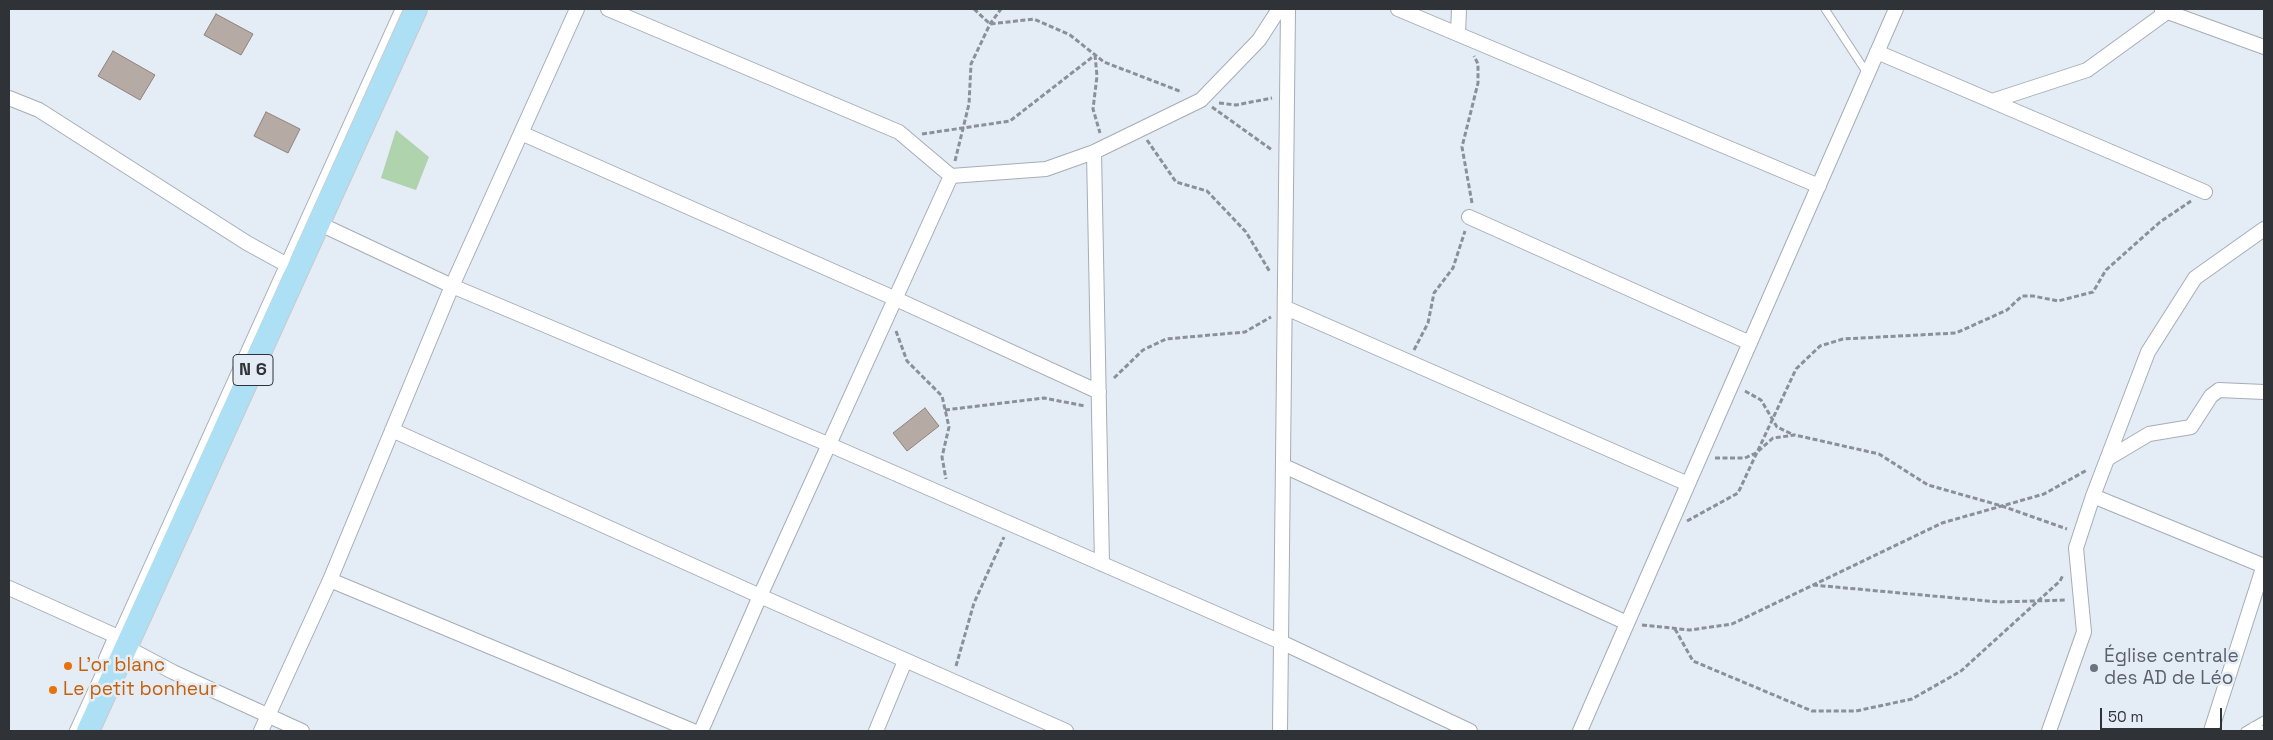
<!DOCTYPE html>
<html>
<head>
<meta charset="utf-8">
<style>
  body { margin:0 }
  #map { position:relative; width:2273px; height:740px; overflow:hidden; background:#e4ecf6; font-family:"Space Grotesk",sans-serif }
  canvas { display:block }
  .frame { position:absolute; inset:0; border:10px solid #2f3236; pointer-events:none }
  .scale { position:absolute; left:2100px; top:708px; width:122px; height:22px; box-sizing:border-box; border:2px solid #2f3236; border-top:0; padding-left:6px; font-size:15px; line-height:18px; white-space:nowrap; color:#2f3236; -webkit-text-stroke:4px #e4ecf6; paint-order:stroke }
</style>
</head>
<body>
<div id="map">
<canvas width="2273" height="740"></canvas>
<div class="frame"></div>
<div class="scale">50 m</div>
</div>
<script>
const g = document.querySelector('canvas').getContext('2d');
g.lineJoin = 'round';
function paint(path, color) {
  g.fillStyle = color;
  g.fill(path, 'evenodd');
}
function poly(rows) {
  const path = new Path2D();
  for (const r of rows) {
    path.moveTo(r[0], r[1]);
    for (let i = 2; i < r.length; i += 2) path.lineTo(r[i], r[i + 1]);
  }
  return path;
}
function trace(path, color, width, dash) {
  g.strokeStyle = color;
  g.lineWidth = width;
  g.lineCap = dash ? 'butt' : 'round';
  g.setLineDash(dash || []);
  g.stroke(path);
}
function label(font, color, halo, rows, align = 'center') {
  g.font = font + ' "Space Grotesk",sans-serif';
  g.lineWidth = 5;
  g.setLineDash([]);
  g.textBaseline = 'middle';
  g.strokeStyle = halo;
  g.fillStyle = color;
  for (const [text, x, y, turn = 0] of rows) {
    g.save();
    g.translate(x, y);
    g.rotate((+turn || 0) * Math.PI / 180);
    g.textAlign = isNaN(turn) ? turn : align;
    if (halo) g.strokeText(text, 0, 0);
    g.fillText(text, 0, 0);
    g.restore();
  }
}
paint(poly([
  [396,130,429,157,416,190,381,178]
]), '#aed3ad');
const building = poly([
  [216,14,253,34,241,55,204,35,216,14],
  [113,51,155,75,140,100,98,76,113,51],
  [266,112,300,129,288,153,254,136,266,112],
  [925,408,939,426,907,451,893,433,925,408]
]);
paint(building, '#b6aaa4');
trace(building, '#8d827c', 1);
const lane = poly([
  [1825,9,1867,73],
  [116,636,399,9],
  [2253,726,2264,730],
  [73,731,106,659],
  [2245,731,2264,720]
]);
const street = poly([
  [608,9,899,132,951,176,1046,169,1094,152,1201,100,1259,40,1279,9],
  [1398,9,1819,186],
  [2162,10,2264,47],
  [1458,34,1459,9],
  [1877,52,2205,192],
  [9,98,39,110,247,243,298,271],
  [1992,101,2087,70,2171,9],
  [521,133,896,299,1099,392],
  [1094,152,1102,564],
  [1469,217,1750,343],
  [320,224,452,286,830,445,1281,642,1470,731],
  [1286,308,1688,484],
  [392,430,760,596,1066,731],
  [2107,459,2149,434,2191,427,2211,396,2219,390,2264,392],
  [1284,466,1627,623],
  [2093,496,2264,566],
  [330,580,693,731],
  [9,588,116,636,106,659,119,665],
  [126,647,173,672,302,731],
  [261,731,330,580,452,286,577,9],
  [701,731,760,596,951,176],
  [876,731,905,661],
  [1280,731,1288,9],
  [1580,731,1896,9],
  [2049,731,2084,632,2076,548,2093,496,2148,352,2195,278,2264,229],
  [2211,731,2264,565]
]);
const primary = poly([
  [88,731,416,9]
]);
trace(lane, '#a6adb7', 9);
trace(street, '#a6adb7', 16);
trace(primary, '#c9cacb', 24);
trace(poly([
  [974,9,990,24,1034,19,1070,35,1104,62,1182,92],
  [1095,55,1097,76,1093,109,1100,133],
  [1219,103,1236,105,1272,98],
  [1212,107,1272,150],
  [922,134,1010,121,1095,55],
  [1147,140,1176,182,1207,191,1246,232,1270,272],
  [955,161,969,104,971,64,990,24,1001,9],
  [1472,203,1462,147,1478,83,1478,64,1474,56],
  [896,331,907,361,942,396,949,427,942,457,946,479],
  [1414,350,1428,323,1434,293,1453,268,1465,231],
  [1114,378,1143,350,1166,339,1245,332,1271,317],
  [1745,391,1761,400,1777,427,1794,435],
  [945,410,1044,398,1085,406],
  [1715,458,1745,458,1756,453,1773,438,1795,435,1879,454,1928,485,2002,506,2067,529],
  [1687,521,1738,493,1796,369,1820,346,1843,339,1956,333,2007,310,2022,296,2033,296,2058,301,2093,292,2106,270,2160,222,2191,201],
  [1813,585,1999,602,2066,600],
  [1642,625,1690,630,1732,624,1942,523,2044,494,2087,470],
  [1675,629,1693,661,1812,711,1856,711,1912,699,1961,671,2060,581,2063,575],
  [956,666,974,603,1004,537]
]), '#8a9097', 3, [5, 2.5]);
trace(lane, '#fff', 7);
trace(street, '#fff', 14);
trace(primary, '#ade0f5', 22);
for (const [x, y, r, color] of [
  [68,666,5,"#e8710a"],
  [2094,668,5,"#6b7280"],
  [53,690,5,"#e8710a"]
]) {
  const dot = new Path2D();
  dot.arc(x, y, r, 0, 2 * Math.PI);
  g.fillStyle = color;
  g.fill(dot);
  trace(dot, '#e4ecf6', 2);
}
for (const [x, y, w] of [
  [253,370,40]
]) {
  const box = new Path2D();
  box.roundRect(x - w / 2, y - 15.5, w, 31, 4);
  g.fillStyle = '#e4ecf6';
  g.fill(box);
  trace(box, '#2f3236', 1);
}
label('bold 18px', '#2f3236', null, [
  ["N 6",253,370]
]);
label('19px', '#5b616d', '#e4ecf6', [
  ["Église centrale",2104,657],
  ["des AD de Léo",2104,679]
], 'left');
label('19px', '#c56008', '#e4ecf6', [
  ["L'or blanc",78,666],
  ["Le petit bonheur",63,690]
], 'left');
</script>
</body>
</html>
